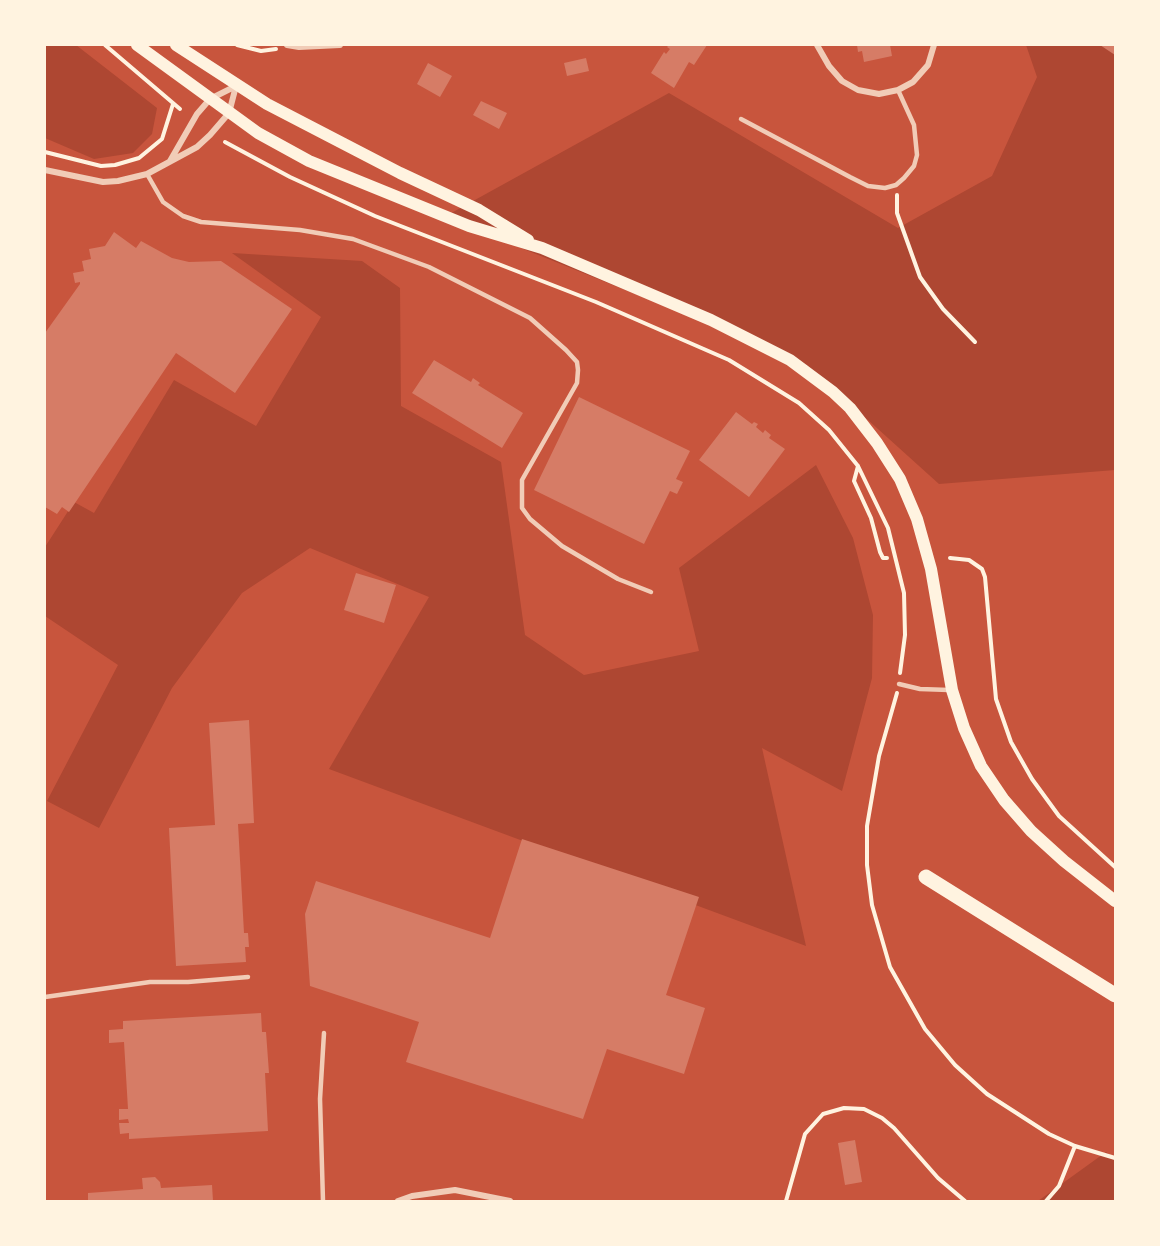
<!DOCTYPE html>
<html>
<head>
<meta charset="utf-8">
<style>
  body { margin:0 }
  #map { position:relative; width:1160px; height:1246px; overflow:hidden; background:#c8553d; font-family:Bitter,serif }
  canvas { display:block }
  .frame { position:absolute; inset:0; border:46px solid #fff3e0; pointer-events:none }
</style>
</head>
<body>
<div id="map">
<canvas width="1160" height="1246"></canvas>
<div class="frame"></div>
</div>
<script>
const g = document.querySelector('canvas').getContext('2d');
g.lineJoin = 'round';
function paint(path, color) {
  g.fillStyle = color;
  g.fill(path, 'evenodd');
}
function poly(rows) {
  const path = new Path2D();
  for (const r of rows) {
    path.moveTo(r[0], r[1]);
    for (let i = 2; i < r.length; i += 2) path.lineTo(r[i], r[i + 1]);
  }
  return path;
}
function trace(path, color, width, dash) {
  g.strokeStyle = color;
  g.lineWidth = width;
  g.lineCap = dash ? 'butt' : 'round';
  g.setLineDash(dash || []);
  g.stroke(path);
}
paint(poly([
  [45,45,76,45,157,108,152,134,133,153,94,159,45,138],
  [1026,45,1115,45,1115,470,939,484,868,420,772,349,444,217,669,93,898,228,992,176,1037,77],
  [232,253,362,261,400,288,401,406,501,462,525,635,584,675,699,651,679,568,816,465,853,538,873,615,872,678,842,791,762,748,806,946,329,769,429,597,310,548,242,593,172,688,99,828,47,801,118,665,45,616,45,547,74,502,94,513,174,380,256,426,321,317],
  [1106,1152,1115,1159,1115,1201,1038,1201]
]), '#ae4732');
paint(poly([
  [669,45,707,45,694,65,689,62,674,88,651,73,664,52,666,54,670,49,667,47],
  [857,45,890,45,892,56,864,62,862,51,858,52],
  [1100,45,1115,45,1115,55],
  [586,58,589,71,567,76,564,63],
  [428,63,452,76,440,97,417,84],
  [481,101,507,113,499,129,473,115],
  [114,232,136,248,141,241,172,258,189,262,221,261,292,309,235,393,176,353,69,512,62,507,57,514,45,507,45,333,80,284,80,282,75,283,73,273,84,271,82,261,91,259,89,249,105,246],
  [434,360,471,382,473,378,480,383,478,385,523,413,502,448,412,393],
  [579,397,690,451,676,479,683,482,677,494,670,491,644,544,534,490],
  [736,412,752,424,754,422,758,424,756,427,763,433,765,430,771,435,769,438,785,449,749,497,699,460],
  [356,573,396,585,384,623,344,610],
  [249,720,254,823,238,824,244,933,248,933,249,947,245,947,246,962,176,966,169,828,215,825,209,723],
  [522,839,699,897,666,995,705,1008,684,1074,607,1049,583,1119,406,1062,419,1022,310,986,305,914,316,881,490,938],
  [261,1013,262,1032,266,1032,269,1073,265,1073,268,1131,129,1139,129,1133,120,1134,119,1123,129,1123,128,1119,119,1120,119,1109,128,1109,124,1042,109,1043,109,1030,123,1029,123,1021],
  [855,1140,862,1182,845,1185,838,1143],
  [155,1177,160,1182,161,1188,212,1185,213,1201,88,1201,88,1193,143,1189,142,1178]
]), '#d67c66');
trace(poly([
  [105,45,180,109],
  [237,45,261,51,276,49],
  [225,142,290,177,375,216,596,302,729,360,799,403,829,430,858,466,888,528,904,593,905,635,900,673],
  [45,152,101,166,115,165,139,158,162,139,173,104],
  [897,195,897,213,920,277,943,309,975,342],
  [858,466,854,481,871,518,880,552,883,558,887,558],
  [950,558,969,560,982,569,985,577,996,699,1011,742,1032,779,1059,816,1115,867],
  [897,693,879,756,867,826,867,865,872,905,890,967,925,1029,955,1065,987,1094,1049,1134,1075,1146,1115,1158],
  [786,1201,805,1134,823,1114,844,1108,864,1109,882,1118,894,1128,938,1178,965,1201],
  [1046,1201,1059,1186,1075,1146]
]), '#fff3e0', 4);
trace(poly([
  [741,119,850,177,868,186,885,188,896,185,904,178,914,166,917,155,914,125,898,90],
  [147,174,163,202,183,216,201,222,300,230,353,239,429,267,530,318,566,350,577,362,578,370,577,383,522,480,522,508,530,519,562,546,618,579,651,592],
  [899,684,920,689,949,690],
  [45,997,150,982,188,982,248,977],
  [323,1201,320,1099,324,1033]
]), '#f1ccb7', 4.5);
trace(poly([
  [287,45,299,47,340,45],
  [817,45,829,66,842,81,858,90,879,94,898,90,913,82,928,65,934,45],
  [170,161,197,114,210,99,236,86],
  [45,170,103,182,118,181,147,174,197,147,210,135,229,113,236,86],
  [398,1201,412,1196,455,1190,510,1201]
]), '#f1ccb7', 6);
trace(poly([
  [137,45,258,133,309,161,469,226,542,248,711,320,790,360,833,392,850,408,877,443,900,479,917,519,931,569,952,690,964,728,981,766,1004,800,1031,831,1064,861,1115,901],
  [176,45,267,104,400,173,479,210,528,240]
]), '#fff3e0', 12);
trace(poly([
  [926,877,1115,995]
]), '#fff3e0', 15);
</script>
</body>
</html>
